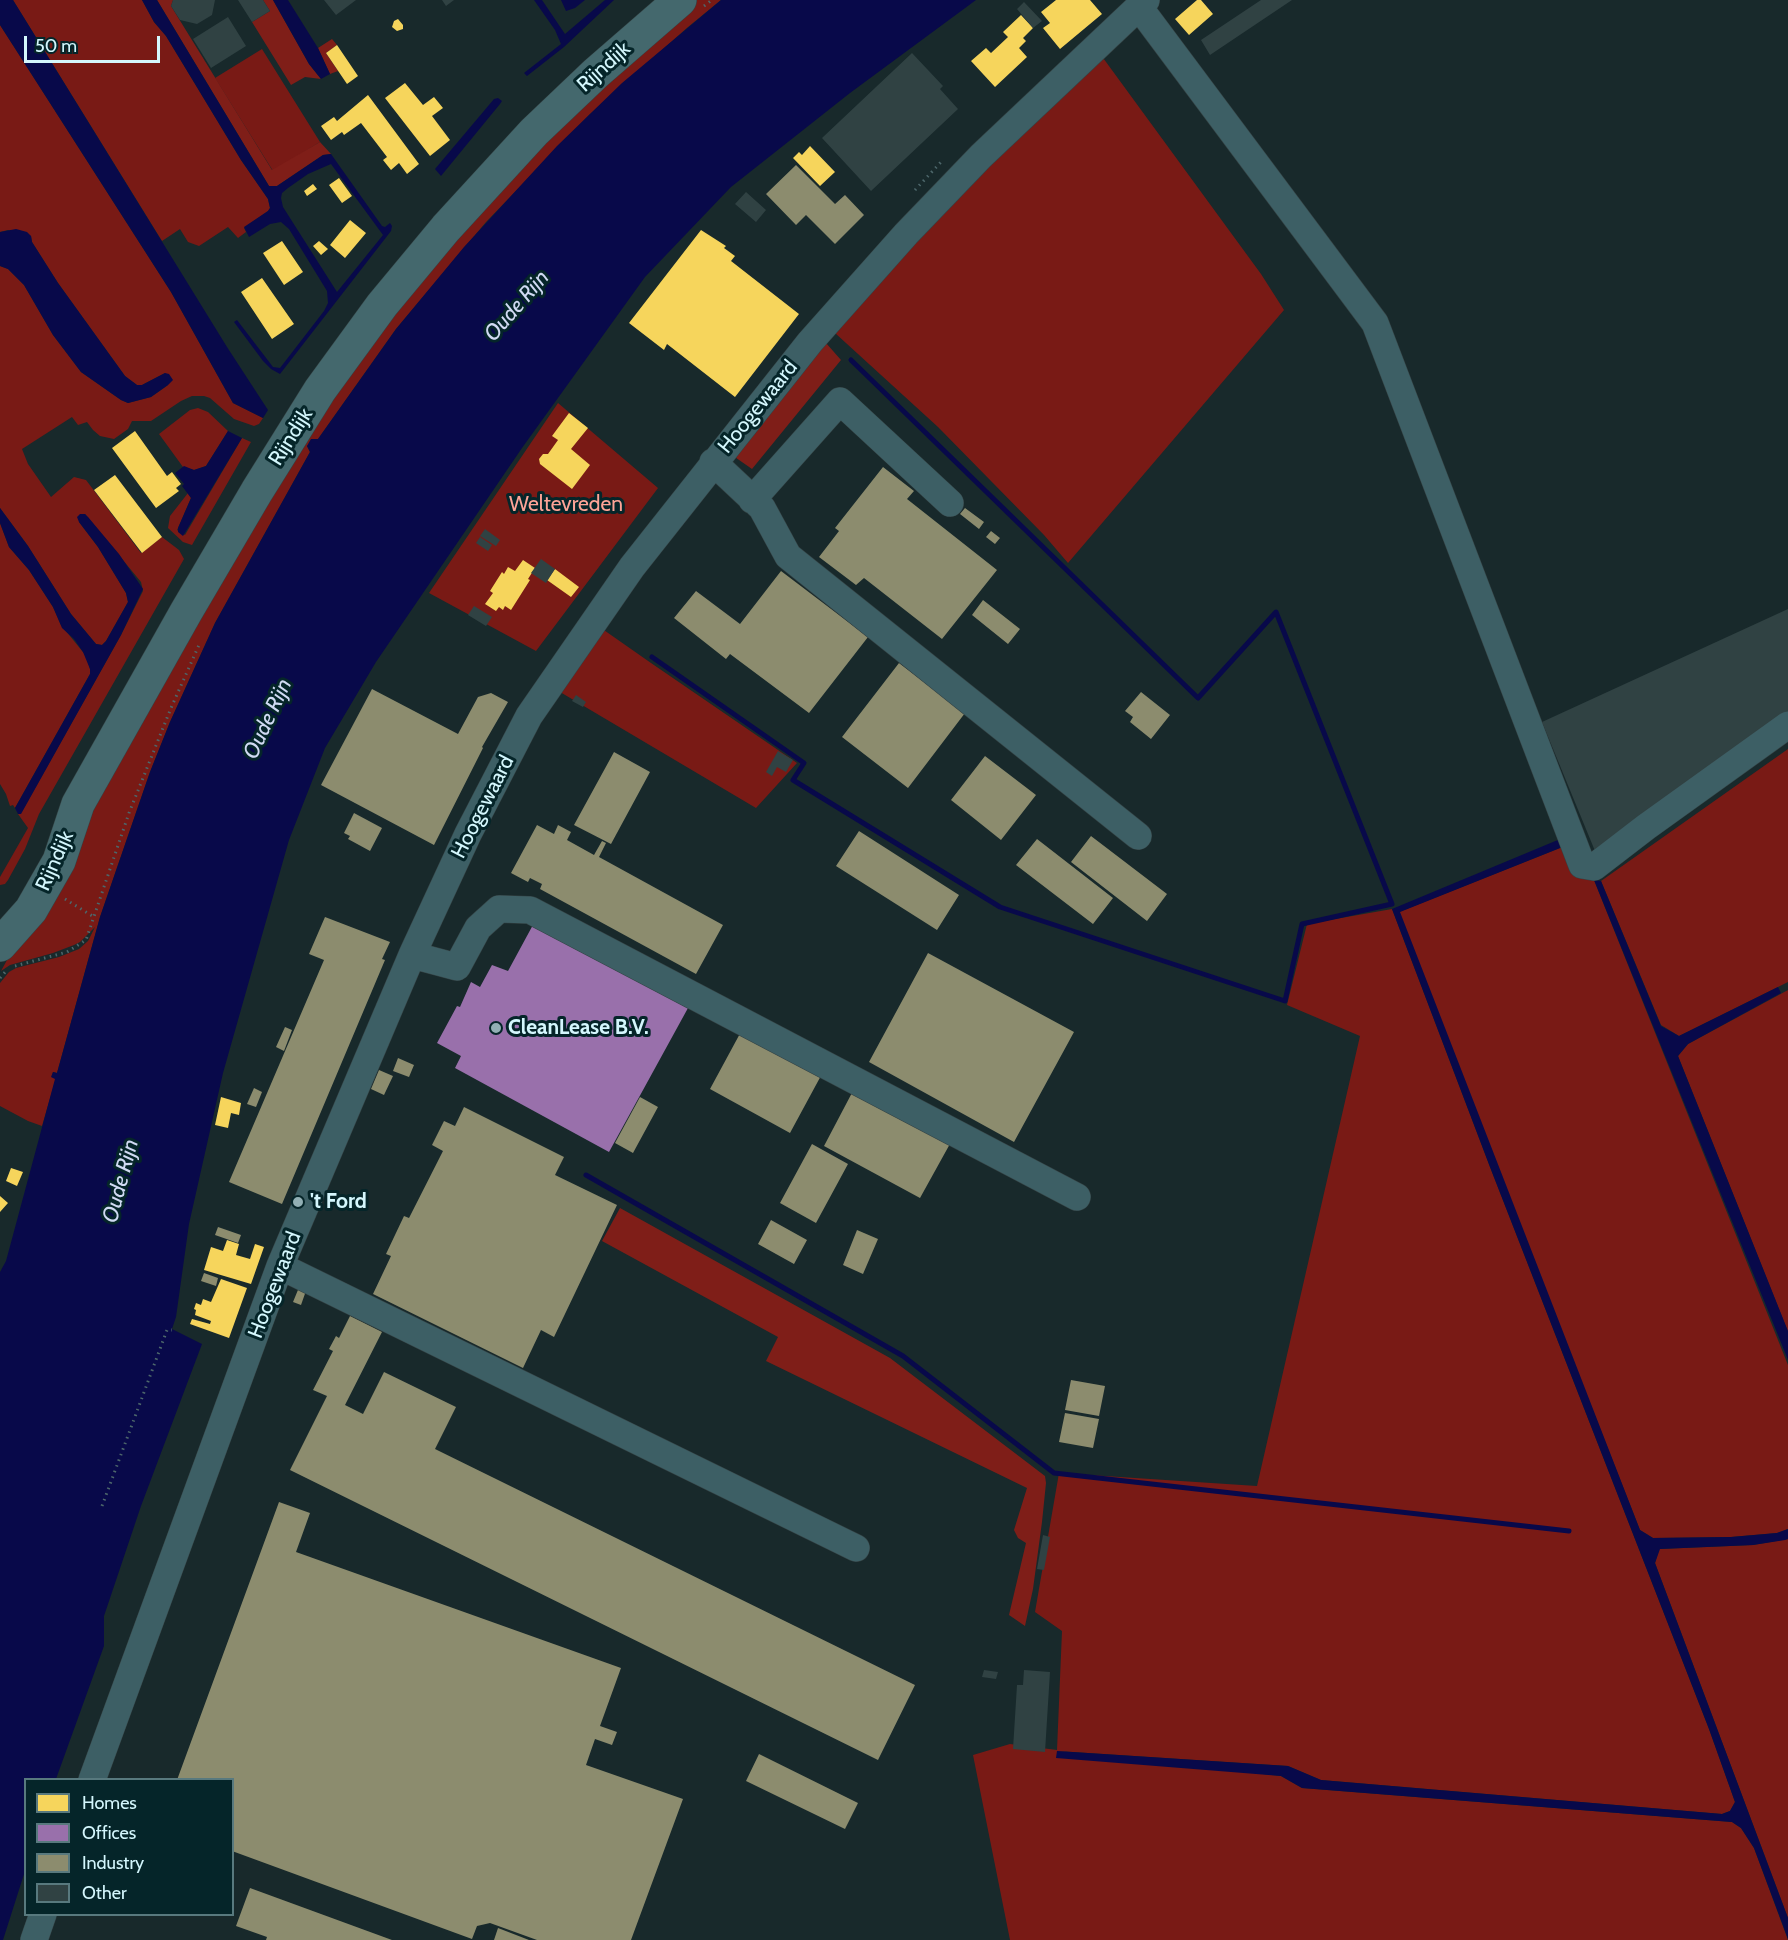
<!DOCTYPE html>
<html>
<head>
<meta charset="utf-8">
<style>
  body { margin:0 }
  #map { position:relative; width:1788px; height:1940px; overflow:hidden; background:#18292b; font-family:Cabin,sans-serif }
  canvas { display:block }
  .legend { position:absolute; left:24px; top:1778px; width:210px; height:138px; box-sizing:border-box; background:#052529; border:2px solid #58797e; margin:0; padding:8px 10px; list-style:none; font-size:18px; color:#d4f7fd }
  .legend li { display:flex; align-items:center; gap:12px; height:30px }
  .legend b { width:30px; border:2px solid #58797e }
  .scale { position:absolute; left:24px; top:36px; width:136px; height:27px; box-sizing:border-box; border:3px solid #d4f7fd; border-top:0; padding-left:8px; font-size:18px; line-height:21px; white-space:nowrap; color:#d4f7fd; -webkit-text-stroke:4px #052529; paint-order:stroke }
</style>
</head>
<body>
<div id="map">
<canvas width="1788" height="1940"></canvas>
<ul class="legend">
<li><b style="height:16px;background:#f6d55c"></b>Homes</li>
<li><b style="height:16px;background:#9970ab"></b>Offices</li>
<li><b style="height:16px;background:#8c8c6e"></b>Industry</li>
<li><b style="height:16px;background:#304243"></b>Other</li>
</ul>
<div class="scale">50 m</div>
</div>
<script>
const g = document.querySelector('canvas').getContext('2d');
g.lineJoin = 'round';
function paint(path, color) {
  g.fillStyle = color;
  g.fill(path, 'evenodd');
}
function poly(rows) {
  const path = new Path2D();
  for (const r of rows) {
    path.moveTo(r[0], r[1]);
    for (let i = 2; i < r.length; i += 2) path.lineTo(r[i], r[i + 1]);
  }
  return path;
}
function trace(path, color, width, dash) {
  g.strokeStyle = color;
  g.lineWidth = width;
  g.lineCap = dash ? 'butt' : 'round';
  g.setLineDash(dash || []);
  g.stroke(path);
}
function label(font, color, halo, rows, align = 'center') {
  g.font = font + ' Cabin,sans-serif';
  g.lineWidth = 6;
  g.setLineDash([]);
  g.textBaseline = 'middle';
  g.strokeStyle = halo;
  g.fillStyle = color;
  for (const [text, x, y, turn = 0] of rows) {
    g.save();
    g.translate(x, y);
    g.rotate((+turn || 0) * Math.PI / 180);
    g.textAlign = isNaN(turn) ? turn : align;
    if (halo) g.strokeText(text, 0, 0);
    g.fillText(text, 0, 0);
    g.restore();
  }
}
paint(poly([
  [13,0,142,0,154,22,166,36,241,160,268,199,270,208,268,211,244,228,246,232,238,238,228,227,199,246,188,242,180,229,162,241],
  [693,0,721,0,688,27,590,114,486,222,396,329,318,439,307,446,310,452,215,623,170,722,150,772,100,917,57,1073,53,1072,52,1077,56,1078,42,1126,28,1121,0,1106,0,983,9,972,16,968,59,957,79,949,88,941,95,927,80,942,74,945,53,953,10,965,1,971,101,789,337,383,496,184],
  [0,25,171,292,233,403,263,418,259,424,254,426,234,419,210,398,204,396,192,396,181,401,151,421,132,421,128,429,114,439,100,436,93,430,87,422,78,425,72,417,22,449,28,464,51,497,74,477,86,480,141,553,162,537,179,550,184,559,39,814,25,849,8,880,5,884,0,885,0,877,28,828,18,814,21,813,121,635,143,591,141,582,85,514,79,522,98,547,126,593,128,602,106,641,102,645,96,644,71,614,28,546,0,508,0,266,8,269,24,285,53,335,81,372,121,400,128,403,151,397,168,385,165,373,142,385,137,385,125,376,58,283,32,242,31,236,8,230,0,232],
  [262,49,320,142,273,171,215,78],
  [1098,51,1261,274,1284,310,1068,563,1044,535,938,427,835,333,887,268],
  [558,403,658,488,536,651,429,593],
  [198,408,208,412,228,431,206,466,194,470,183,467,159,434,190,410],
  [242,438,251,442,192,545,183,542,168,528,170,516,188,493,191,498,178,528,177,530,185,535],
  [0,523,9,547,29,570,53,607,61,625,87,657,90,669,90,674,15,808,13,805,10,806,6,794,0,784],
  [601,628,651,663,797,763,756,808,555,689],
  [1788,749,1788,982,1679,1036,1661,1025,1601,881],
  [1565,846,1582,878,1594,880,1788,1365,1788,1529,1777,1533,1731,1537,1653,1538,1640,1530,1496,1165,1399,912],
  [1392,909,1490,1167,1709,1729,1735,1802,1730,1811,1722,1814,1321,1780,1288,1766,1057,1751,1281,1776,1302,1788,1732,1822,1741,1828,1754,1848,1788,1940,1010,1940,973,1755,1010,1744,1057,1750,1062,1631,1035,1612,1059,1473,1257,1486,1360,1036,1287,1005,1307,924],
  [1788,990,1788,1332,1678,1056,1688,1044],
  [1788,1539,1788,1918,1655,1563,1659,1549,1753,1545]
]), '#791a15');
paint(poly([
  [157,0,173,0,171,6,272,170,320,142,331,154,323,155,277,186,269,186],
  [263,0,273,0,309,64,321,79,305,77,291,85,252,22,270,11],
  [332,39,337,45,326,53,338,71,330,74,318,48],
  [826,343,841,360,752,469,729,453],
  [620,1208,890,1358,1045,1476,1046,1483,1042,1522,1033,1589,1025,1626,1009,1615,1026,1543,1018,1538,1014,1530,1027,1488,766,1361,778,1337,602,1241]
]), '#7f1e18');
paint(poly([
  [0,0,13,0,227,347,268,410,263,418,233,403,171,292,0,25],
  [142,0,157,0,269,186,277,186,323,155,331,154,382,226,385,227,390,223,392,226,391,231,280,374,271,369,263,361,234,322,237,320,273,367,280,368,324,311,328,303,327,291,289,229,281,222,270,224,249,237,244,227,268,211,270,208,268,199,241,160,166,36,154,22],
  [331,164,383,235,337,292,283,207,281,198,282,193,288,188,308,174],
  [273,0,288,0,318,48,330,74,321,79,309,64],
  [534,0,542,0,565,34,605,0,614,0,564,47,527,76,524,73,561,44,555,30],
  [561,0,585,0,575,8,566,11],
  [721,0,976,0,850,93,731,187,645,277,522,448,376,662,325,748,289,840,223,1073,189,1224,176,1317,172,1329,202,1344,141,1506,104,1616,104,1646,56,1779,26,1780,25,1871,3,1940,0,1940,0,1272,6,1261,55,1079,51,1077,53,1072,57,1073,100,917,150,772,170,722,215,623,310,452,307,446,311,439,318,439,396,329,464,247,557,146,622,83],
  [498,98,502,101,500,104,441,176,435,169,494,99],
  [16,229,27,232,31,236,32,242,58,283,125,376,137,385,142,385,165,373,169,374,173,380,168,385,151,397,128,403,121,400,81,372,53,335,24,285,8,269,0,266,0,232],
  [228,431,242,438,183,536,178,532,178,528,191,498,182,486,184,484,175,473,184,466,194,470,206,466],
  [0,508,28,546,71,614,96,644,102,645,106,641,128,602,126,593,98,547,79,522,77,517,80,514,85,514,88,517,119,554,143,589,121,635,21,814,18,814,15,808,90,674,90,669,83,652,74,639,62,628,53,607,29,570,9,547,0,523],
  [1565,837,1565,846,1400,912,1640,1530,1653,1538,1731,1537,1777,1533,1788,1529,1788,1539,1785,1540,1753,1545,1660,1549,1655,1563,1788,1918,1788,1939,1754,1848,1741,1828,1732,1822,1302,1788,1281,1776,1056,1758,1057,1751,1288,1766,1321,1780,1722,1814,1730,1811,1735,1802,1709,1729,1490,1167,1392,909],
  [1594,880,1601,881,1661,1026,1679,1036,1778,987,1781,993,1688,1044,1678,1056,1788,1331,1788,1360]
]), '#08094a');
paint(poly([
  [1056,0,1090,0,1102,14,1060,49,1043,28,1050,23,1041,12],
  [1197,0,1201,0,1213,14,1189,35,1175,19],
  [1021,15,1033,28,1023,38,1026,41,1019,48,1027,57,995,87,971,61,986,48,991,53,1008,37,1003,32],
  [398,19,403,25,403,29,397,31,392,27,394,21],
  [337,45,358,76,347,84,326,53],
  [405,83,423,105,434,97,443,108,432,116,450,140,430,156,385,98],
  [368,95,419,164,407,174,399,163,391,170,383,160,387,157,361,123,344,135,342,132,331,140,321,126,334,117,337,121],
  [810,146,835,172,820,186,793,158,799,152,802,155],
  [339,178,352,196,342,203,329,185],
  [313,184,317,189,307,196,304,191],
  [350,220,366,233,345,258,330,245],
  [701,230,726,246,724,248,735,256,731,261,799,314,735,397,667,344,664,350,629,323],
  [282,241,303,272,284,285,263,253],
  [319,241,328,249,321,255,313,246],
  [262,278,294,324,272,339,241,292],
  [569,413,588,428,571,449,590,465,572,489,540,464,539,459,543,454,548,454,558,440,552,436],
  [135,431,167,476,172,472,181,484,176,488,179,491,156,508,112,448],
  [115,475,162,537,142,553,94,490],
  [523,560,535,568,528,579,530,580,511,610,505,606,503,610,499,607,496,611,485,604,493,593,490,591,502,572,504,574,508,567,515,571],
  [555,569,579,587,571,597,547,580],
  [221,1097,241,1103,239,1115,231,1113,228,1128,215,1125],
  [11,1168,23,1172,17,1186,6,1181],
  [0,1196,8,1203,0,1212],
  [227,1240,239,1244,236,1255,250,1259,255,1244,264,1247,251,1284,204,1270,211,1247,223,1251],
  [221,1279,247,1288,229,1338,190,1324,192,1319,210,1324,211,1321,195,1315,196,1310,194,1309,196,1303,201,1305,203,1299,211,1302]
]), '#f6d55c');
paint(poly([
  [534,923,688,1008,609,1152,455,1068,461,1056,437,1043,457,1006,460,1007,471,982,480,987,492,965,508,971]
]), '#9970ab');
paint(poly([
  [796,165,835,204,845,195,864,215,835,244,806,215,796,225,766,194],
  [883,467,914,491,907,499,997,570,942,639,864,578,856,585,819,557,839,531,835,528],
  [965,508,984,522,979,529,960,514],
  [991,531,1000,538,995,544,986,537],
  [781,571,868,637,809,713,730,654,726,659,674,618,696,591,740,624],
  [983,600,1020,629,1008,644,972,615],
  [899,663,965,713,908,788,842,737],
  [372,689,458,734,478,697,491,693,508,702,482,747,483,748,434,845,321,785],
  [1141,692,1170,715,1151,739,1130,722,1133,717,1125,711],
  [614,752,650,772,611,844,574,825],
  [985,756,1036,795,1001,840,951,800],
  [354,813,382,828,370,851,348,839,350,836,344,833],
  [537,825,554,834,558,825,571,832,567,840,594,855,602,841,606,843,599,857,723,925,696,974,540,889,542,884,530,878,528,882,511,873],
  [859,831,959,895,937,930,836,866],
  [1091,836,1167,894,1147,921,1071,862],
  [1037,839,1113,898,1093,924,1016,865],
  [325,917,390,942,382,959,385,960,282,1204,229,1182,324,960,309,954],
  [928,953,1074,1032,1014,1142,869,1062],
  [285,1027,292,1030,284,1051,276,1047],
  [743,1028,823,1072,790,1133,710,1089],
  [398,1058,414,1065,409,1077,393,1071],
  [379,1070,393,1076,384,1095,371,1089],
  [254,1088,262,1092,256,1107,247,1104],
  [854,1089,951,1142,920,1198,824,1146],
  [640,1097,658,1107,633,1153,615,1143],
  [464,1107,564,1157,555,1175,617,1205,554,1337,541,1330,523,1368,373,1294,391,1256,386,1254,404,1216,409,1218,443,1151,432,1145,444,1121,455,1126],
  [812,1144,848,1164,816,1223,780,1203],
  [771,1220,807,1240,794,1264,758,1244],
  [218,1227,241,1235,238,1243,215,1235],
  [857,1230,878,1239,863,1274,843,1265],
  [204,1273,218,1278,216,1286,201,1281],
  [300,1285,307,1288,301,1305,293,1302],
  [350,1316,382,1332,345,1405,363,1414,384,1372,456,1407,435,1449,915,1685,878,1760,290,1470,327,1396,313,1390,333,1351,329,1349,336,1336,339,1338],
  [1071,1380,1105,1386,1099,1416,1065,1410],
  [1065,1413,1099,1419,1093,1448,1059,1442],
  [279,1502,310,1513,296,1552,621,1668,600,1726,617,1732,612,1745,595,1739,586,1765,683,1799,631,1940,537,1940,490,1923,477,1926,472,1939,232,1851,232,1780,177,1780],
  [759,1754,858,1803,845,1829,746,1781],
  [250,1888,392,1940,266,1940,267,1937,236,1926],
  [498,1928,529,1940,494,1940]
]), '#8c8c6e');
trace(poly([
  [652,657,804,763,793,780,1000,907,1285,1001,1302,924,1392,904,1276,612,1198,698,851,360],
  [586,1175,903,1356,1054,1473,1569,1531]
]), '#08094a', 5);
paint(poly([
  [173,0,215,0,212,15,197,24,180,20,171,6],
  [238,0,263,0,270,11,252,22],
  [324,0,356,0,336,15],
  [442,0,454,0,446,6],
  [1261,0,1292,0,1210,55,1201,40],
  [1024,2,1042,21,1033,28,1017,9],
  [228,17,246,46,211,68,193,39],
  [912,53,943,86,940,89,958,109,871,191,822,138],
  [746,192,766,210,756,222,735,204],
  [485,529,500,540,496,546,480,536],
  [480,537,492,545,488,551,476,543],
  [541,559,555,569,546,583,531,573],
  [474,606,492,617,486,626,468,615],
  [1788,609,1788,715,1595,851,1542,722],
  [576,695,586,702,583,707,572,701],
  [778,751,793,760,786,772,777,767,772,776,766,772],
  [1043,1535,1050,1537,1044,1570,1037,1569],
  [984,1670,998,1672,996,1679,982,1677],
  [1024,1670,1050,1672,1045,1752,1013,1749,1017,1685,1023,1685]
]), '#304243');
const minor = poly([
  [1139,7,1375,323,1582,865,1594,867,1646,827,1788,725],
  [713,462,762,508,788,556,1138,836],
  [752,500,840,401,950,503],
  [412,955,457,967,478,928,499,909,530,910,1077,1197],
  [280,1266,856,1548],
  [92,1780,280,1266,412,955,468,834,529,716,632,567,810,342,906,234,981,156,1146,0],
  [34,1940,43,1914]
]);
const major = poly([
  [0,945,31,910,59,861,78,804,186,612,257,491,320,390,382,305,446,228,534,132,596,73,680,0]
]);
trace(minor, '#354345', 28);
trace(major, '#354345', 34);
trace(poly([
  [704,6,712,0],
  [915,190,941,162],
  [65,899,94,917],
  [15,966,67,952,86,940,129,813,171,708,199,645],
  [0,978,7,970],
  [102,1506,167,1330,172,1330]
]), '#4d676b', 3, [1.5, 4.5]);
trace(minor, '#3d5f65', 27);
trace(major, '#44686d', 33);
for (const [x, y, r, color] of [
  [496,1028,6,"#92afb4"],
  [298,1202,6,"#92afb4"]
]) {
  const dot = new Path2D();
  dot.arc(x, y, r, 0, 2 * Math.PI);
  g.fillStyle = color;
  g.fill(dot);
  trace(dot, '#052529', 2);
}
label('21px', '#d4f7fd', '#052529', [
  ["Rijndijk",604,67,-42],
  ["Hoogewaard",758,407,-51],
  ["Rijndijk",291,437,-58],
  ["Hoogewaard",483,807,-63],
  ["Rijndijk",55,861,-66],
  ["Hoogewaard",275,1285,-69]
]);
label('21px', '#fea497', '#052529', [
  ["Weltevreden",566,505]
]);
label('bold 21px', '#d4f7fd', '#052529', [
  ["CleanLease B.V.",508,1028],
  ["'t Ford",310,1202]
], 'left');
label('italic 22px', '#d0daf3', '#052529', [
  ["Oude Rijn",517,306,-49],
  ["Oude Rijn",268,719,-65],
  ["Oude Rijn",121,1181,-75]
]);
</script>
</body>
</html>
